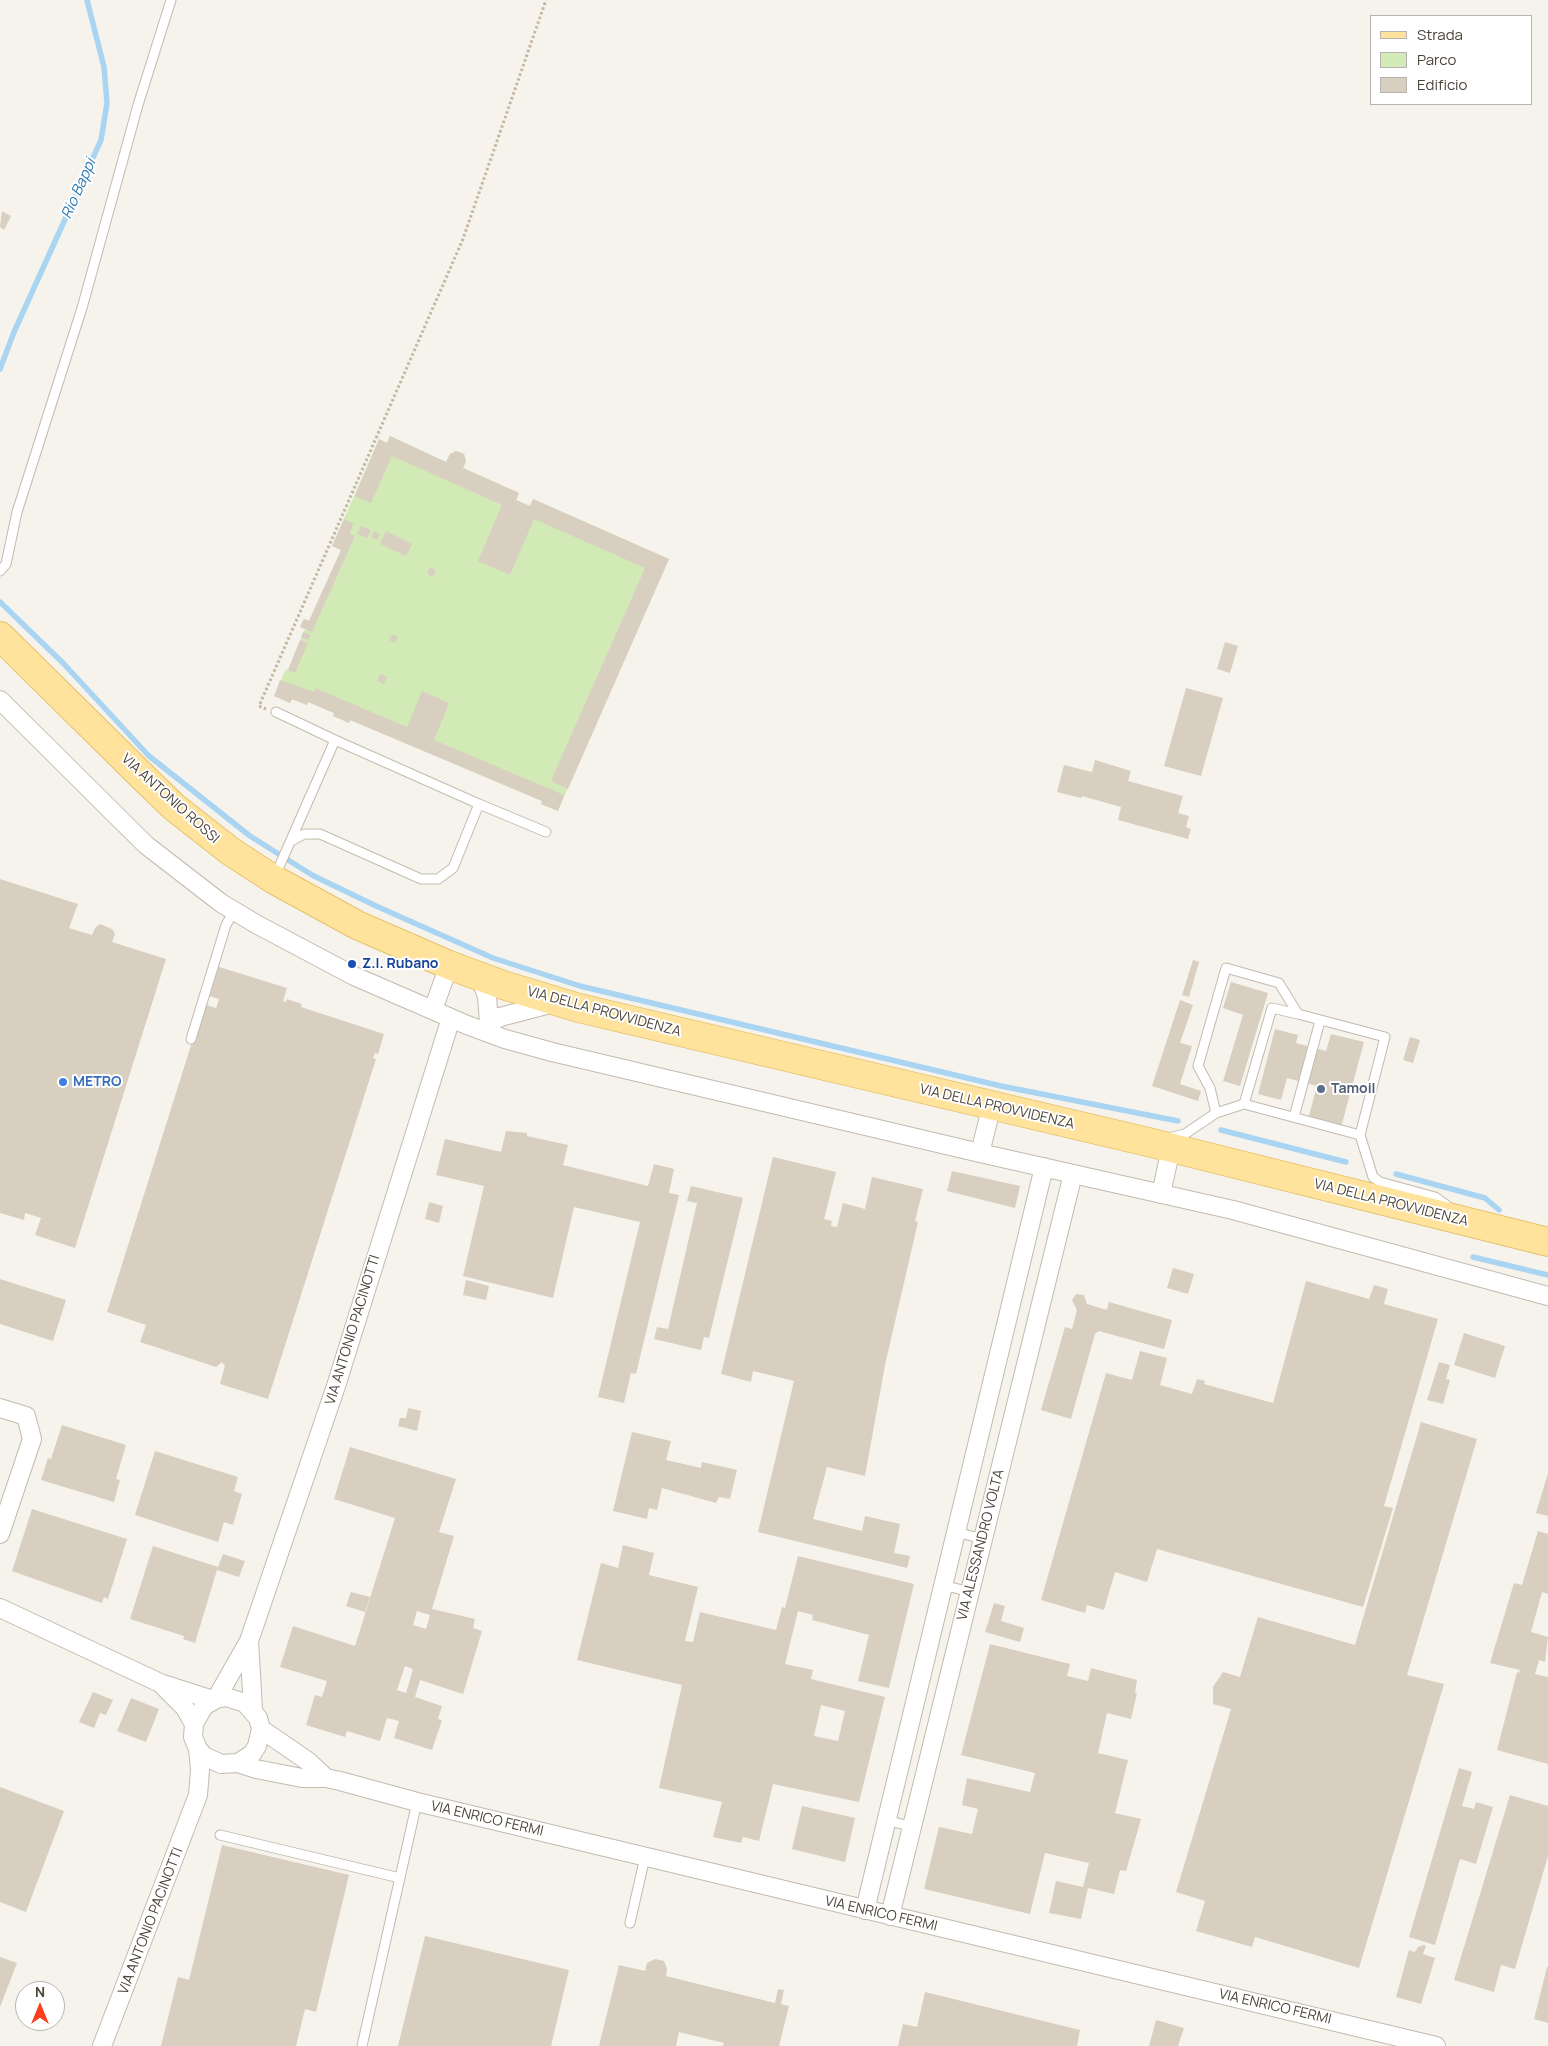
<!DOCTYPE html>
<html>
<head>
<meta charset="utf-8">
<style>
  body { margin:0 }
  #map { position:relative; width:1548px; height:2046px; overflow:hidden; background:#f6f3ec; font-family:Manrope,sans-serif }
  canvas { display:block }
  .legend { position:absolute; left:1370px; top:15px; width:162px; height:90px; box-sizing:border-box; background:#fff; border:1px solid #b7b4b0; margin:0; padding:6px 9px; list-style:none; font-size:15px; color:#4b4439 }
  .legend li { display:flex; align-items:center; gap:10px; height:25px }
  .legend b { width:25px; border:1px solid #b7b4b0 }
  .north { position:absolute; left:15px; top:1981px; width:50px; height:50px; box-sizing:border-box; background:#fff; border:1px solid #b7b4b0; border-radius:50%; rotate:0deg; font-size:14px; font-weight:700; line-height:20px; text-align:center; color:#4b4439 }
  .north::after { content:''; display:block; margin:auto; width:18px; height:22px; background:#fc3f1d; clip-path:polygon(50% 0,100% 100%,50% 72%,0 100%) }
</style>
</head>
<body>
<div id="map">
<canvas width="1548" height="2046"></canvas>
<ul class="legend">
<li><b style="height:6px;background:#ffe39c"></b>Strada</li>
<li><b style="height:14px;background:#d2eab5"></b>Parco</li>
<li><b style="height:14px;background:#d8cfc1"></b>Edificio</li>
</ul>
<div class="north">N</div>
</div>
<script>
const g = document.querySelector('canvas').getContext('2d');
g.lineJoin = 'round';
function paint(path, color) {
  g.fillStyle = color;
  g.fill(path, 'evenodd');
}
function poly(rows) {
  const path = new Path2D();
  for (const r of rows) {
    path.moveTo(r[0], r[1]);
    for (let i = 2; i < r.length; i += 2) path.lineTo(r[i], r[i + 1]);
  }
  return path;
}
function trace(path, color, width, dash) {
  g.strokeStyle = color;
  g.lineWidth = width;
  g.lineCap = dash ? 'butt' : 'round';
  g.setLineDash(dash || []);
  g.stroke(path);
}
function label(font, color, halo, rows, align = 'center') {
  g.font = font + ' Manrope,sans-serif';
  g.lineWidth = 4;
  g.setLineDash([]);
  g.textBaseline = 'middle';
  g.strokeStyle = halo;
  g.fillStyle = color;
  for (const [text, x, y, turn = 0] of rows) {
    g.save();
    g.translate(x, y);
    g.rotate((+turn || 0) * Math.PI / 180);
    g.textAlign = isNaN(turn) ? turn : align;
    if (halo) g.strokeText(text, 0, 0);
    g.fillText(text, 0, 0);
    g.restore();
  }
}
paint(poly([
  [390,436,446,462,450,454,456,451,464,454,466,461,463,468,519,493,516,500,530,506,533,499,669,559,558,811,541,804,542,801,351,720,349,723,334,713,308,702,307,705,292,699,290,703,274,696,286,669,288,670,305,629,300,627,304,619,309,621,341,550,332,546,379,439,387,443]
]), '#d2eab5');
trace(poly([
  [0,369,14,332,101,140,107,103,104,67,87,0],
  [0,602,63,663,149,756,250,836,312,875,376,906,493,958,580,986,1001,1086,1178,1121],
  [1221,1130,1346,1162],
  [1396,1174,1485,1198,1499,1210],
  [1473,1257,1548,1275]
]), '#a9d4f2', 5.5);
paint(poly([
  [2,211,11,216,4,230,0,227],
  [390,436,446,462,450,454,456,451,464,454,466,461,463,468,519,493,516,500,530,506,533,499,669,559,568,789,551,781,645,568,534,519,510,575,478,561,502,505,392,456,371,503,355,496,379,439,387,443],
  [344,519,354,524,349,533,355,536,312,632,300,627,304,619,309,621,341,550,332,546],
  [361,526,371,530,367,538,357,534],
  [374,531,380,534,377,540,371,538],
  [386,531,412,544,406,556,380,544],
  [430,567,436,570,433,577,427,574],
  [303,632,311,635,308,640,301,637],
  [393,634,398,637,395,643,389,640],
  [300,640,308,643,295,673,288,670],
  [1225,642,1238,646,1230,673,1217,669],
  [380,674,387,677,384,684,377,681],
  [280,680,314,692,315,688,407,727,422,691,449,703,434,740,564,795,558,811,541,804,542,801,350,720,349,723,333,716,334,713,308,702,307,705,292,699,290,703,274,696],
  [1186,688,1223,698,1201,776,1164,766],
  [1095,760,1131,771,1128,781,1183,796,1178,813,1189,816,1186,827,1191,829,1188,839,1118,820,1121,807,1082,796,1081,798,1057,792,1064,765,1092,772],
  [0,879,78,904,69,928,92,935,95,928,100,924,112,929,115,934,112,942,166,959,75,1248,35,1235,41,1218,25,1213,24,1220,0,1213],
  [1193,960,1199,962,1189,997,1182,995],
  [216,966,287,988,283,1001,286,1002,287,999,302,1004,301,1007,384,1034,378,1054,375,1053,373,1058,376,1059,268,1399,220,1384,225,1366,222,1362,216,1367,140,1342,146,1325,107,1312,204,1004,216,1008,219,999,206,995],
  [1231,982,1268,993,1240,1086,1223,1081,1243,1015,1223,1008],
  [1180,1000,1193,1005,1180,1043,1192,1046,1180,1084,1201,1091,1198,1101,1152,1086],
  [1275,1029,1298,1035,1296,1043,1326,1051,1331,1034,1364,1042,1340,1131,1307,1123,1317,1086,1287,1078,1281,1100,1258,1094],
  [1410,1037,1420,1040,1413,1063,1403,1060],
  [506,1131,527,1133,527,1136,568,1145,563,1165,648,1186,654,1164,674,1169,669,1193,679,1195,636,1374,631,1373,624,1403,598,1397,640,1222,574,1207,553,1298,463,1276,484,1186,436,1175,445,1139,501,1152],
  [773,1157,836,1172,824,1219,832,1221,831,1226,837,1227,843,1203,865,1209,872,1177,923,1189,915,1221,918,1222,885,1365,865,1476,827,1467,813,1519,862,1531,865,1516,900,1524,894,1553,910,1556,907,1568,758,1532,794,1381,753,1371,751,1382,721,1374],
  [952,1171,1020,1186,1015,1208,947,1191],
  [691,1186,743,1198,709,1338,704,1337,701,1350,654,1339,657,1327,668,1329,697,1203,687,1201],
  [429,1202,443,1206,439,1223,425,1219],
  [1173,1268,1194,1274,1188,1294,1167,1288],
  [0,1279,66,1300,53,1341,0,1324],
  [466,1280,489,1286,486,1300,463,1295],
  [1306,1281,1369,1299,1374,1285,1388,1289,1384,1304,1438,1319,1384,1506,1393,1508,1363,1607,1157,1549,1147,1582,1115,1572,1104,1610,1087,1605,1085,1613,1041,1600,1106,1373,1132,1380,1140,1351,1167,1358,1160,1385,1192,1394,1197,1379,1205,1381,1204,1384,1273,1403],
  [1076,1294,1084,1295,1087,1304,1107,1310,1109,1302,1172,1320,1164,1349,1099,1331,1095,1334,1071,1419,1041,1410,1065,1327,1072,1329,1077,1310,1072,1300],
  [1464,1333,1505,1346,1495,1378,1454,1365],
  [1439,1362,1450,1365,1446,1379,1450,1380,1443,1404,1427,1400],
  [408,1408,421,1411,417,1431,398,1426,400,1418,406,1418],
  [1421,1422,1477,1439,1407,1675,1444,1684,1359,1968,1255,1937,1252,1947,1196,1931,1205,1901,1176,1892,1231,1709,1213,1704,1213,1687,1223,1672,1240,1677,1258,1617,1355,1645],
  [62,1425,126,1445,116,1479,120,1480,114,1502,41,1480,48,1458,51,1459],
  [632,1432,671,1441,666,1460,701,1468,702,1462,737,1470,730,1499,719,1497,716,1503,662,1488,657,1510,649,1508,647,1519,613,1511],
  [350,1447,456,1479,439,1532,454,1536,432,1609,475,1619,473,1628,482,1631,463,1694,420,1680,415,1697,442,1706,438,1719,442,1720,432,1750,394,1738,399,1721,387,1718,380,1741,347,1731,345,1737,306,1725,315,1695,322,1697,327,1681,280,1667,293,1626,355,1646,395,1518,334,1499],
  [417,1611,430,1615,426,1629,413,1625],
  [405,1666,413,1669,406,1693,397,1690],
  [155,1451,238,1477,234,1491,242,1494,239,1504,233,1525,224,1522,218,1542,135,1515],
  [1548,1473,1548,1516,1536,1513],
  [32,1509,127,1539,108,1599,104,1597,102,1603,12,1571],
  [1538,1531,1548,1534,1548,1594,1542,1592,1531,1632,1548,1637,1545,1662,1539,1660,1535,1674,1548,1677,1548,1764,1497,1750,1517,1672,1519,1673,1520,1670,1490,1663,1514,1583,1522,1585],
  [623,1545,654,1553,649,1575,698,1587,685,1641,693,1642,700,1612,776,1630,782,1607,785,1608,798,1556,914,1584,889,1688,858,1681,869,1635,812,1620,813,1615,798,1611,785,1664,813,1670,811,1679,885,1697,859,1802,773,1784,759,1841,743,1837,741,1843,713,1837,722,1802,659,1788,682,1685,577,1660,601,1563,618,1568],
  [821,1705,845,1711,838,1741,814,1736],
  [153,1546,218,1567,223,1554,245,1561,239,1577,217,1570,195,1643,183,1639,184,1636,130,1619],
  [351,1592,370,1597,365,1612,346,1606],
  [994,1603,1005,1606,1001,1621,1024,1628,1020,1642,985,1632],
  [990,1644,1070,1664,1067,1676,1088,1681,1091,1668,1137,1680,1135,1693,1137,1693,1131,1719,1107,1713,1098,1753,1128,1760,1115,1813,1141,1819,1126,1871,1120,1870,1114,1894,1088,1888,1081,1919,1049,1913,1056,1881,1083,1887,1089,1863,1045,1853,1030,1914,924,1889,939,1827,972,1834,978,1809,962,1805,967,1778,1030,1792,1035,1773,961,1755],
  [93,1692,113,1700,106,1715,100,1713,94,1728,79,1722],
  [131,1698,159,1709,146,1742,117,1731],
  [1459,1768,1472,1772,1462,1806,1474,1809,1476,1802,1493,1807,1476,1864,1460,1859,1435,1945,1409,1937],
  [0,1787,64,1811,26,1912,0,1902],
  [1510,1795,1548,1806,1548,1856,1515,1969,1501,1965,1494,1992,1454,1980],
  [802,1806,855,1818,845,1862,792,1849],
  [222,1845,349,1875,316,2012,305,2009,296,2046,161,2046,178,1977,189,1980],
  [425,1936,569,1970,551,2046,398,2046],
  [1424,1945,1426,1946,1423,1954,1435,1958,1421,2004,1396,1997,1409,1950,1415,1952,1418,1947],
  [0,1957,17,1963,0,2007],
  [655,1959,664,1961,667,1969,666,1976,775,2003,778,1989,784,1990,781,2004,789,2006,779,2046,723,2046,724,2043,679,2032,676,2046,599,2046,619,1965,645,1971,647,1963],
  [1547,1967,1548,1967,1548,2023,1534,2019],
  [925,1992,1080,2030,1077,2046,898,2046,903,2024,917,2027],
  [1156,2020,1184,2028,1178,2046,1149,2046]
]), '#d8cfc1');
const lane = poly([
  [0,571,6,564,17,512,82,308,138,105,171,0],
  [276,712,335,740],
  [479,804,546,832],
  [275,876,335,740,479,804,453,868,438,879,421,879,320,834,304,834,293,840],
  [191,1039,226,925,234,911],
  [1244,1104,1272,1008,1298,1014],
  [1216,1113,1210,1088,1198,1066,1226,968,1279,983,1298,1014,1385,1037,1360,1135],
  [1294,1117,1320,1021],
  [1168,1138,1185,1134,1216,1113,1244,1104,1360,1135,1373,1177,1380,1182,1435,1197,1450,1208],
  [956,1532,983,1539],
  [943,1585,970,1592],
  [886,1820,913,1827],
  [220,1835,400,1878],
  [630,1923,645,1857],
  [362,2046,417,1802]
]);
const street = poly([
  [0,700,146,845,221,903,256,924,354,976,467,1025,505,1039,552,1052,980,1153,1233,1210,1548,1296],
  [479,976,487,996,489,1023],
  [433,1010,449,965],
  [485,1031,489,1023,500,1017,554,1003],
  [980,1153,992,1105],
  [1161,1194,1171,1148],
  [0,1408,26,1416,32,1439,0,1534],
  [0,1608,160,1683,213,1700],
  [249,1641,253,1709],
  [162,1685,185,1708,194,1724],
  [216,1699,226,1697,245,1703,258,1718,261,1729,257,1746,252,1754,238,1763,221,1764,204,1756,198,1749,193,1737,194,1724,204,1706,216,1699,249,1641,336,1386,451,1018],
  [261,1729,309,1762,326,1778],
  [238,1763,256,1769,302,1778,326,1778,340,1781,417,1802,1436,2046],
  [865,1910,1044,1167],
  [890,1916,1073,1174],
  [102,2046,198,1795,200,1770,198,1749]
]);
const primary = poly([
  [0,636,145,779,174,807,230,851,273,879,357,925,449,965,503,985,579,1008,1148,1142,1548,1242]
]);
trace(lane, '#c2bbae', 11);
trace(street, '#c2bbae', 20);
trace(primary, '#e6c16a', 30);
trace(poly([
  [266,709,259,706,463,239,546,0]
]), '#c4b79f', 3, [2.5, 2.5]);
trace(lane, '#fff', 9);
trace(street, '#fff', 18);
trace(primary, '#ffe39c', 28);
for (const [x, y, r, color] of [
  [352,964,5,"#1a4fb4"],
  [63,1082,5,"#3f7fe0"],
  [1321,1089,5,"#5c6f8a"]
]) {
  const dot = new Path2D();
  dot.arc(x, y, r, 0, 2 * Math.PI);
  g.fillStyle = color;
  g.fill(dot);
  trace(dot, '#fff', 2);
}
label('14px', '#4b4439', '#fff', [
  ["VIA ANTONIO ROSSI",170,799,42],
  ["VIA DELLA PROVVIDENZA",604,1012,15],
  ["VIA DELLA PROVVIDENZA",997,1107,13],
  ["VIA DELLA PROVVIDENZA",1391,1203,14],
  ["VIA ANTONIO PACINOTTI",353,1330,-73],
  ["VIA ALESSANDRO VOLTA",981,1545,-76],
  ["VIA ENRICO FERMI",487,1819,13],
  ["VIA ENRICO FERMI",881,1914,13],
  ["VIA ANTONIO PACINOTTI",151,1921,-69],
  ["VIA ENRICO FERMI",1275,2007,13]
]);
label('bold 14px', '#164399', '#fff', [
  ["Z.I. Rubano",362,964]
], 'left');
label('bold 14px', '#366cbe', '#fff', [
  ["METRO",73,1082]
], 'left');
label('bold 14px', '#4e5e75', '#fff', [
  ["Tamoil",1331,1089]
], 'left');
label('italic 15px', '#2e7ab2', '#fff', [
  ["Rio Bappi",79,189,-66]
]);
</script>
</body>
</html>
